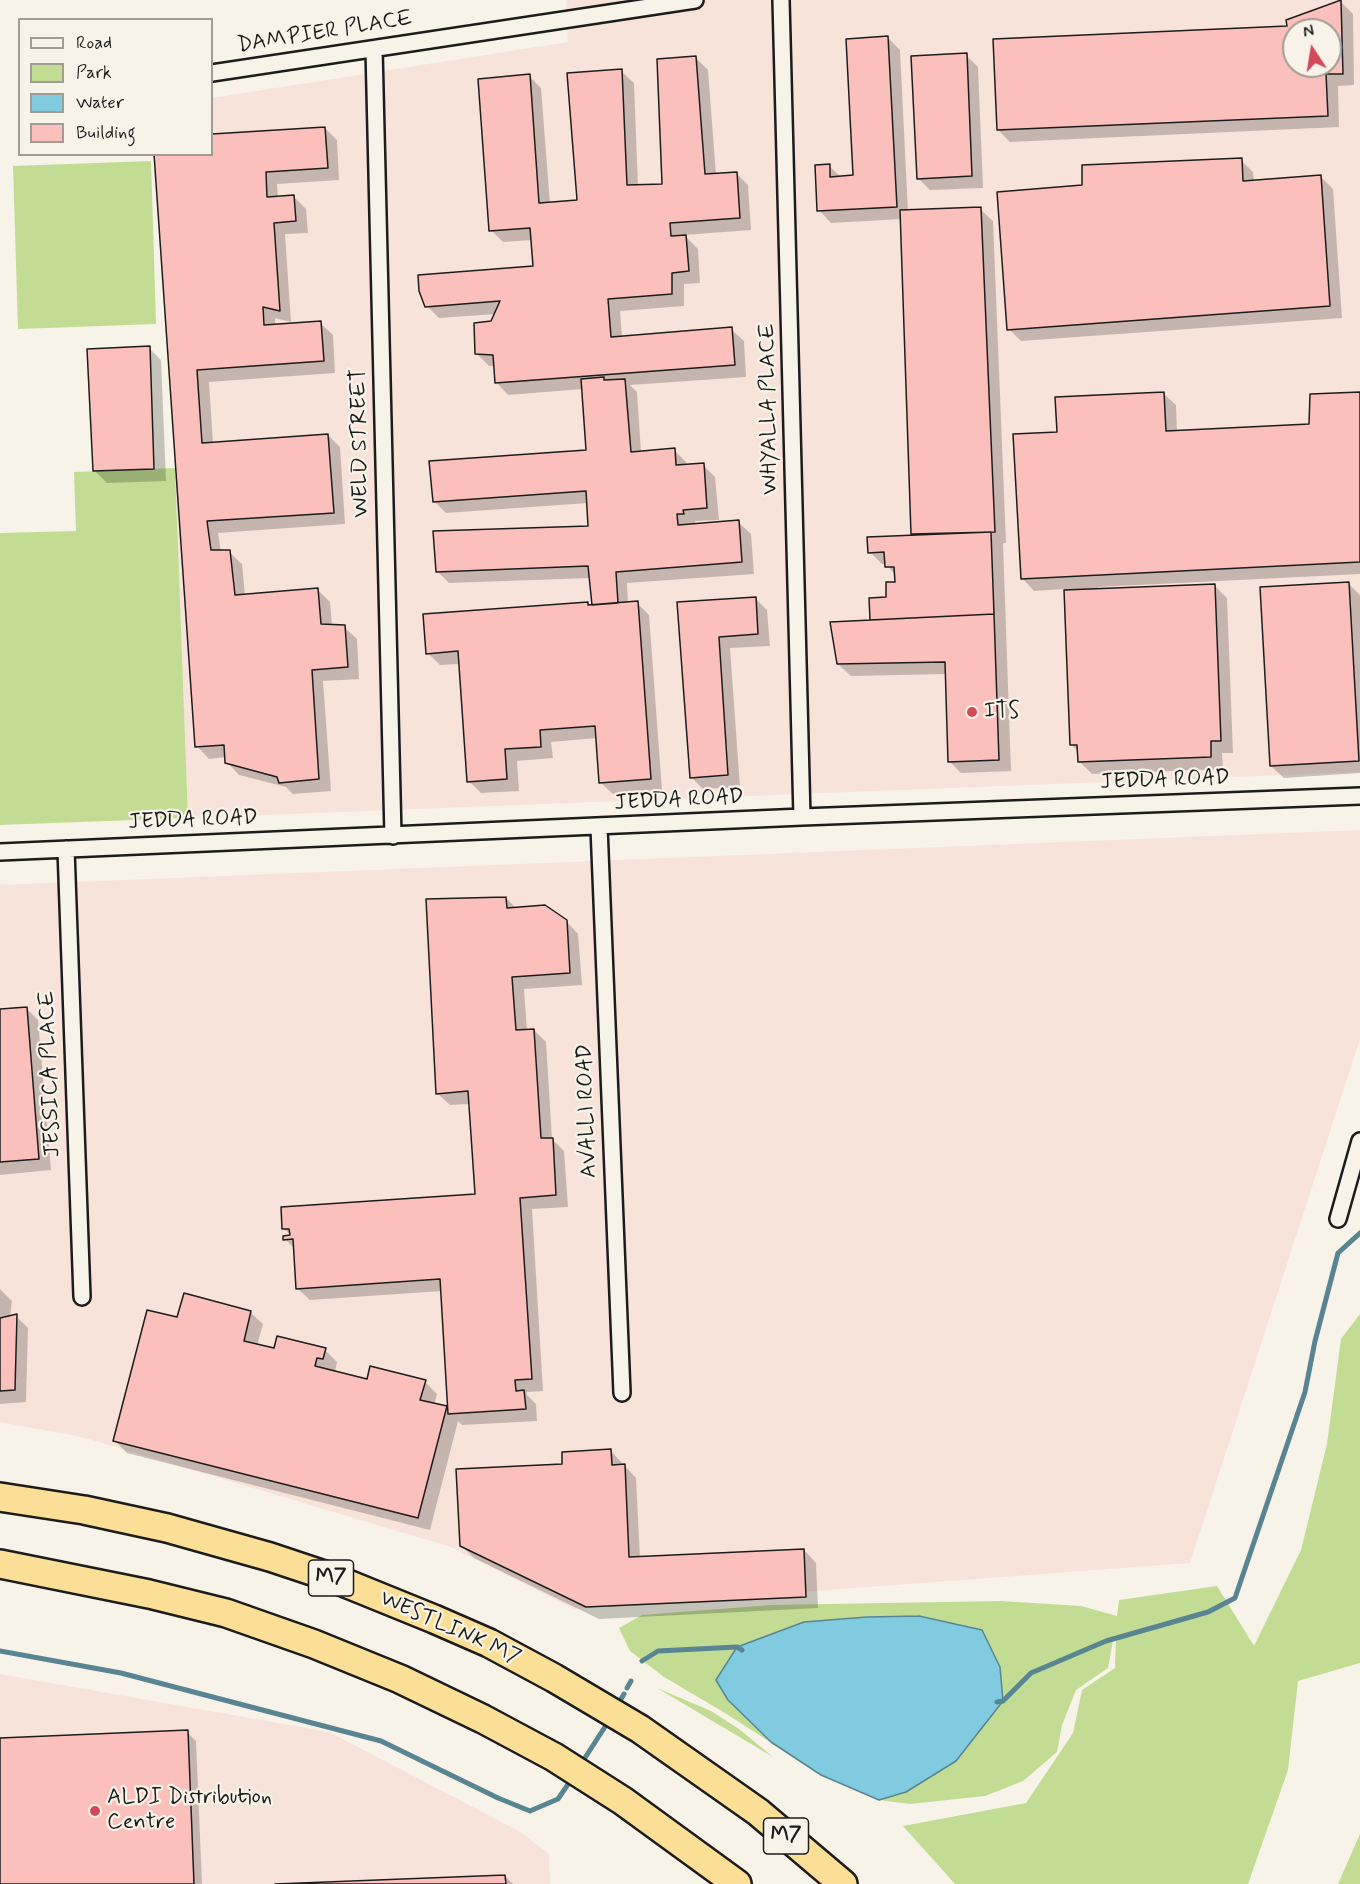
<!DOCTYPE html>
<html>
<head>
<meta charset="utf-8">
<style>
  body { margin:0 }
  #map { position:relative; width:1360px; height:1884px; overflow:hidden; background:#f7f3e8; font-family:Mynerve,sans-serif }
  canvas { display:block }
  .legend { position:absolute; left:18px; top:18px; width:195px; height:138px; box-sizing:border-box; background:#f7f3e8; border:2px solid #9f9d96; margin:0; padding:8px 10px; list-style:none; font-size:18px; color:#1c1c1c }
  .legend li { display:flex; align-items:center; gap:12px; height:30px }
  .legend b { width:30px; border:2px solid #9f9d96 }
  .north { position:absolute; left:1282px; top:18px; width:60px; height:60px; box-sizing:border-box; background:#f7f3e8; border:2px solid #9f9d96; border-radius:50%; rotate:348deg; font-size:16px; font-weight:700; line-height:24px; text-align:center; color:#1c1c1c }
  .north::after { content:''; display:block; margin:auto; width:21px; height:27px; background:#d1495b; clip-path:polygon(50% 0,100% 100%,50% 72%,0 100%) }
</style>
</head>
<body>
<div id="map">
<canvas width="1360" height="1884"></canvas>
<ul class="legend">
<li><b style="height:8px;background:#f7f3e8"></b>Road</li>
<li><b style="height:16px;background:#c2dc93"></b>Park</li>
<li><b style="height:16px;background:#81cbe1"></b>Water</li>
<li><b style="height:16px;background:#fbbfbc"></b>Building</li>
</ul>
<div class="north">N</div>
</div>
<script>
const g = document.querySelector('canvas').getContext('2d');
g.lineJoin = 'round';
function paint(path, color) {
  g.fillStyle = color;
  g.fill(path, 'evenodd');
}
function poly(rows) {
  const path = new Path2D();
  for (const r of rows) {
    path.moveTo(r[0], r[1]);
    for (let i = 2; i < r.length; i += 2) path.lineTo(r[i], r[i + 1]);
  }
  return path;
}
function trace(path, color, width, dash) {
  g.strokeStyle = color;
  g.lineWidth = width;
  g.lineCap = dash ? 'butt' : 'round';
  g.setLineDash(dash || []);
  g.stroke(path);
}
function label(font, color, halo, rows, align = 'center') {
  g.font = font + ' Mynerve,sans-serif';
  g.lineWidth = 4.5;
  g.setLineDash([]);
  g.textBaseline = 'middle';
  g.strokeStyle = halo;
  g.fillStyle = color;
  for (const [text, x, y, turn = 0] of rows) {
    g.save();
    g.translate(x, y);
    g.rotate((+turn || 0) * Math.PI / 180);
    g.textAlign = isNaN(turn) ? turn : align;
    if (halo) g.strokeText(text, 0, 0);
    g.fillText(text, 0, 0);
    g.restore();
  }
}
paint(poly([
  [566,0,1360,0,1360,772,188,818,163,155,212,154,212,98,568,42],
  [1294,30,1330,30,1330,66,1294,66],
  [1360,830,1360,1039,1190,1563,574,1609,451,1547,82,1437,0,1422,0,885],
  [0,1674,329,1732,519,1831,549,1854,550,1884,0,1884]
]), '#f8e3db');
paint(poly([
  [151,161,156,324,18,329,13,166],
  [175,468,188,818,0,825,0,533,76,531,74,472],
  [1360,1314,1360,1663,1298,1681,1288,1770,1248,1884,955,1884,903,1826,1026,1803,1073,1733,1082,1690,1115,1668,1116,1635,1113,1640,1108,1668,1076,1690,1062,1725,1057,1752,1023,1781,985,1796,910,1804,879,1800,821,1775,725,1713,664,1677,630,1651,619,1628,642,1615,771,1605,1001,1601,1081,1606,1117,1616,1119,1600,1217,1586,1254,1646,1301,1550,1327,1444,1341,1339],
  [657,1688,711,1711,739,1729,773,1757],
  [1360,1834,1360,1884,1338,1884]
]), '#c2dc93');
const water = poly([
  [919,1616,982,1630,1000,1667,1003,1701,956,1761,906,1792,879,1800,821,1775,771,1742,728,1700,716,1680,737,1647,804,1622,867,1617,919,1616]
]);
paint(water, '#81cbe1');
trace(water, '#598592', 1.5);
paint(poly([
  [1341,2,1353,14,1354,85,1338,86,1339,127,1010,142,998,130,1288,28],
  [1294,30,1330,30,1330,66,1294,66],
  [888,38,900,50,908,212,980,209,993,221,1006,543,1003,543,1011,771,961,773,949,761,946,674,851,676,838,664,871,622,870,599,888,599,897,583,896,576,886,564,882,564,870,552,912,537,902,219,831,223,819,210,829,166,841,177,854,177],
  [966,55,978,67,983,188,930,190,918,178],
  [696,58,708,70,716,175,736,173,748,185,751,230,684,235,698,249,700,283,684,284,684,306,620,311,622,337,731,329,744,341,746,377,630,385,637,392,641,452,674,450,686,462,687,466,703,465,715,477,719,520,695,521,695,525,738,522,751,534,754,574,627,583,628,604,637,603,649,615,662,790,613,794,600,782,597,738,551,742,553,758,517,761,519,791,481,793,469,781,460,664,440,665,428,653,587,603,590,606,594,606,591,578,449,583,437,571,590,527,588,503,446,513,434,501,588,451,583,389,508,395,496,382,495,366,489,366,476,353,496,314,439,318,427,306,535,268,533,240,503,242,491,230,529,76,541,88,550,204,579,202,621,71,634,83,638,187,664,185],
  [325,128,337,140,339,180,277,184,278,198,294,197,306,209,308,233,285,234,291,322,275,318,275,326,320,323,333,335,335,373,209,382,213,443,328,435,340,447,345,524,218,533,221,552,229,552,242,564,245,596,318,590,330,602,332,626,344,627,357,639,359,679,323,681,331,791,293,794,286,787,239,775,227,762,226,757,209,759,197,746,156,154,212,154,212,136],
  [1241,160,1253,172,1254,182,1321,177,1333,189,1342,318,1021,341,1009,329],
  [149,348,161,360,166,481,107,483,94,470],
  [1163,393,1176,405,1177,432,1311,425,1360,393,1360,574,1098,587,1098,590,1215,586,1227,598,1233,753,1222,753,1223,769,1092,774,1080,762,1079,752,1071,744,1065,589,1034,591,1022,578,1059,433],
  [1349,584,1360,595,1360,773,1284,778,1271,766],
  [755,598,767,610,770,646,730,648,740,787,703,789,691,777,679,604],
  [506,898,517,909,566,921,578,934,582,985,524,989,527,1031,534,1030,546,1042,552,1139,564,1151,568,1207,532,1209,543,1391,527,1392,527,1395,536,1404,537,1421,462,1425,458,1421,430,1530,127,1453,115,1441,178,1319,250,1312,263,1324,257,1346,275,1350,325,1350,337,1362,335,1372,368,1381,425,1382,437,1394,434,1405,446,1407,450,1411,442,1291,310,1300,297,1288,295,1249,285,1239,292,1236,284,1229,476,1196,470,1104,450,1105,437,1093],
  [26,1008,38,1020,51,1170,0,1175,0,1010],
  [0,1289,12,1301,10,1317,16,1316,28,1328,26,1402,0,1404],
  [611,1451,636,1478,640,1558,804,1550,816,1563,818,1608,599,1619,474,1558,461,1545,563,1466],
  [187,1732,196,1741,202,1884,0,1884,0,1739],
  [505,1876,513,1884,313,1884]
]), '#0003');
trace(poly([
  [0,1651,121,1673,381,1741,498,1798,530,1811,558,1799,573,1777],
  [642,1661,658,1651,737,1647,742,1650],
  [627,1688,631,1681],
  [997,1702,1003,1701,1031,1673,1106,1641,1208,1612,1235,1598,1305,1392,1315,1341,1338,1253,1360,1233],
  [617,1706,624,1694],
  [581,1764,610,1719]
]), '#598592', 5);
const building = poly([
  [1341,0,1343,74,1326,74,1328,116,997,130,993,39,1287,26,1286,20,1341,0],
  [1294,30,1330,30,1330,66,1294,66,1294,30],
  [888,36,897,207,817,211,815,165,830,164,830,177,853,175,846,39,888,36],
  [967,53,972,176,917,179,911,56,967,53],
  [696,56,705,174,737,172,740,218,670,223,671,236,686,235,689,271,672,273,672,294,608,299,611,337,732,327,735,365,495,383,493,355,475,354,474,323,491,321,500,301,425,307,419,291,418,275,533,266,530,228,489,231,478,79,530,74,539,203,577,200,567,73,622,69,627,185,662,184,657,59,696,56],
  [325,127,328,168,266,172,267,197,294,195,296,221,274,223,280,311,263,307,264,325,321,321,324,361,197,370,202,443,328,434,334,513,207,521,211,550,230,550,235,595,318,588,321,624,345,625,348,667,312,670,319,779,279,783,277,777,225,763,224,745,195,747,154,154,212,154,212,134,325,127],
  [1242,158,1243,181,1321,175,1330,306,1007,330,997,192,1082,185,1082,165,1242,158],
  [981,207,995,532,911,534,900,210,981,207],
  [150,346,154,469,93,471,87,349,150,346],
  [604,377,604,380,625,379,631,452,675,448,676,465,704,463,707,508,683,510,684,514,677,514,678,525,739,520,742,562,616,572,618,603,592,605,588,566,436,572,433,531,588,526,586,491,433,502,429,461,586,450,581,379,604,377],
  [1164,392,1166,431,1309,424,1310,394,1360,392,1360,562,1021,579,1013,434,1057,432,1055,397,1164,392],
  [991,532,994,614,870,620,869,598,886,597,886,582,895,582,894,567,885,567,884,552,868,553,867,537,991,532],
  [1349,582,1359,761,1270,766,1260,587,1349,582],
  [1215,584,1221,741,1211,741,1211,757,1078,762,1077,745,1070,745,1064,590,1215,584],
  [756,597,758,634,719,637,728,775,690,778,677,602,756,597],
  [638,601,651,779,599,783,595,726,540,730,541,747,505,749,507,779,467,782,458,651,426,654,423,614,588,602,588,605,638,601],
  [994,614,999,760,948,762,945,662,837,664,830,622,994,614],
  [506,897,507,908,545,905,567,920,570,973,512,977,516,1030,534,1029,541,1138,553,1138,556,1195,520,1198,532,1379,515,1380,516,1391,524,1390,526,1409,448,1414,440,1279,296,1289,293,1239,283,1240,283,1236,290,1235,289,1229,282,1229,281,1207,475,1194,468,1091,436,1094,426,899,506,897],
  [27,1007,39,1159,0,1162,0,1009,27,1007],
  [184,1293,251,1311,244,1341,274,1348,277,1336,326,1348,323,1359,317,1358,315,1366,367,1379,370,1366,426,1380,420,1400,447,1406,418,1518,113,1441,147,1310,177,1317,184,1293],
  [17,1314,15,1390,0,1391,0,1318,17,1314],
  [611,1449,612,1465,625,1464,629,1557,804,1549,806,1597,586,1607,460,1546,456,1469,562,1464,562,1452,611,1449],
  [188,1730,194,1884,0,1884,0,1738,188,1730],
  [505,1875,506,1884,275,1884,505,1875]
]);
paint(building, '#fbbfbc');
trace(building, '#1c1c1c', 1.5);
const minor = poly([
  [781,0,802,817],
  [374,49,393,836],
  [212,73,695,0],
  [599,827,622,1393],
  [66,849,82,1297],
  [0,852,802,817,1360,796],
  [1338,1219,1360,1141]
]);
const motorway = poly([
  [0,1497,84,1510,167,1528,270,1557,333,1578,434,1619,489,1643,554,1678,640,1729,758,1812,843,1884],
  [0,1564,149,1594,226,1613,314,1644,400,1679,483,1719,554,1757,623,1801,737,1884]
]);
trace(minor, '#1c1c1c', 20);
trace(motorway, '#1c1c1c', 32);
trace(minor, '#f7f3e8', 15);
trace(motorway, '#fbdf96', 27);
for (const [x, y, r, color] of [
  [972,712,6,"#d1495b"],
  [95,1811,6,"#d1495b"]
]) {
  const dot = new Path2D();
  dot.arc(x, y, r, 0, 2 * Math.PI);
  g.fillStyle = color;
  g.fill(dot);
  trace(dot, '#f7f3e8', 2);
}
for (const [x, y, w] of [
  [331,1578,45],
  [786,1836,45]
]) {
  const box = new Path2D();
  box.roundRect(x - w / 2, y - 18, w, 36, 4.5);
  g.fillStyle = '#f7f3e8';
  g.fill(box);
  trace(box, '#1c1c1c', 1.5);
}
label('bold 21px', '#1c1c1c', null, [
  ["M7",331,1578],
  ["M7",786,1836]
]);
label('22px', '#1c1c1c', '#f7f3e8', [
  ["DAMPIER PLACE",325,33,-9],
  ["WHYALLA PLACE",770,409,-91],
  ["WELD STREET",361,443,-91],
  ["JEDDA ROAD",1165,781,-2],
  ["JEDDA ROAD",679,801,-3],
  ["JEDDA ROAD",193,821,-2],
  ["JESSICA PLACE",51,1074,-92],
  ["AVALLI ROAD",588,1111,-92],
  ["WESTLINK M7",450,1629,24]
]);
label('22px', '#1c1c1c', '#f7f3e8', [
  ["ITS",984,712],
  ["ALDI Distribution",107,1798],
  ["Centre",107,1823]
], 'left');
</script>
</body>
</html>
